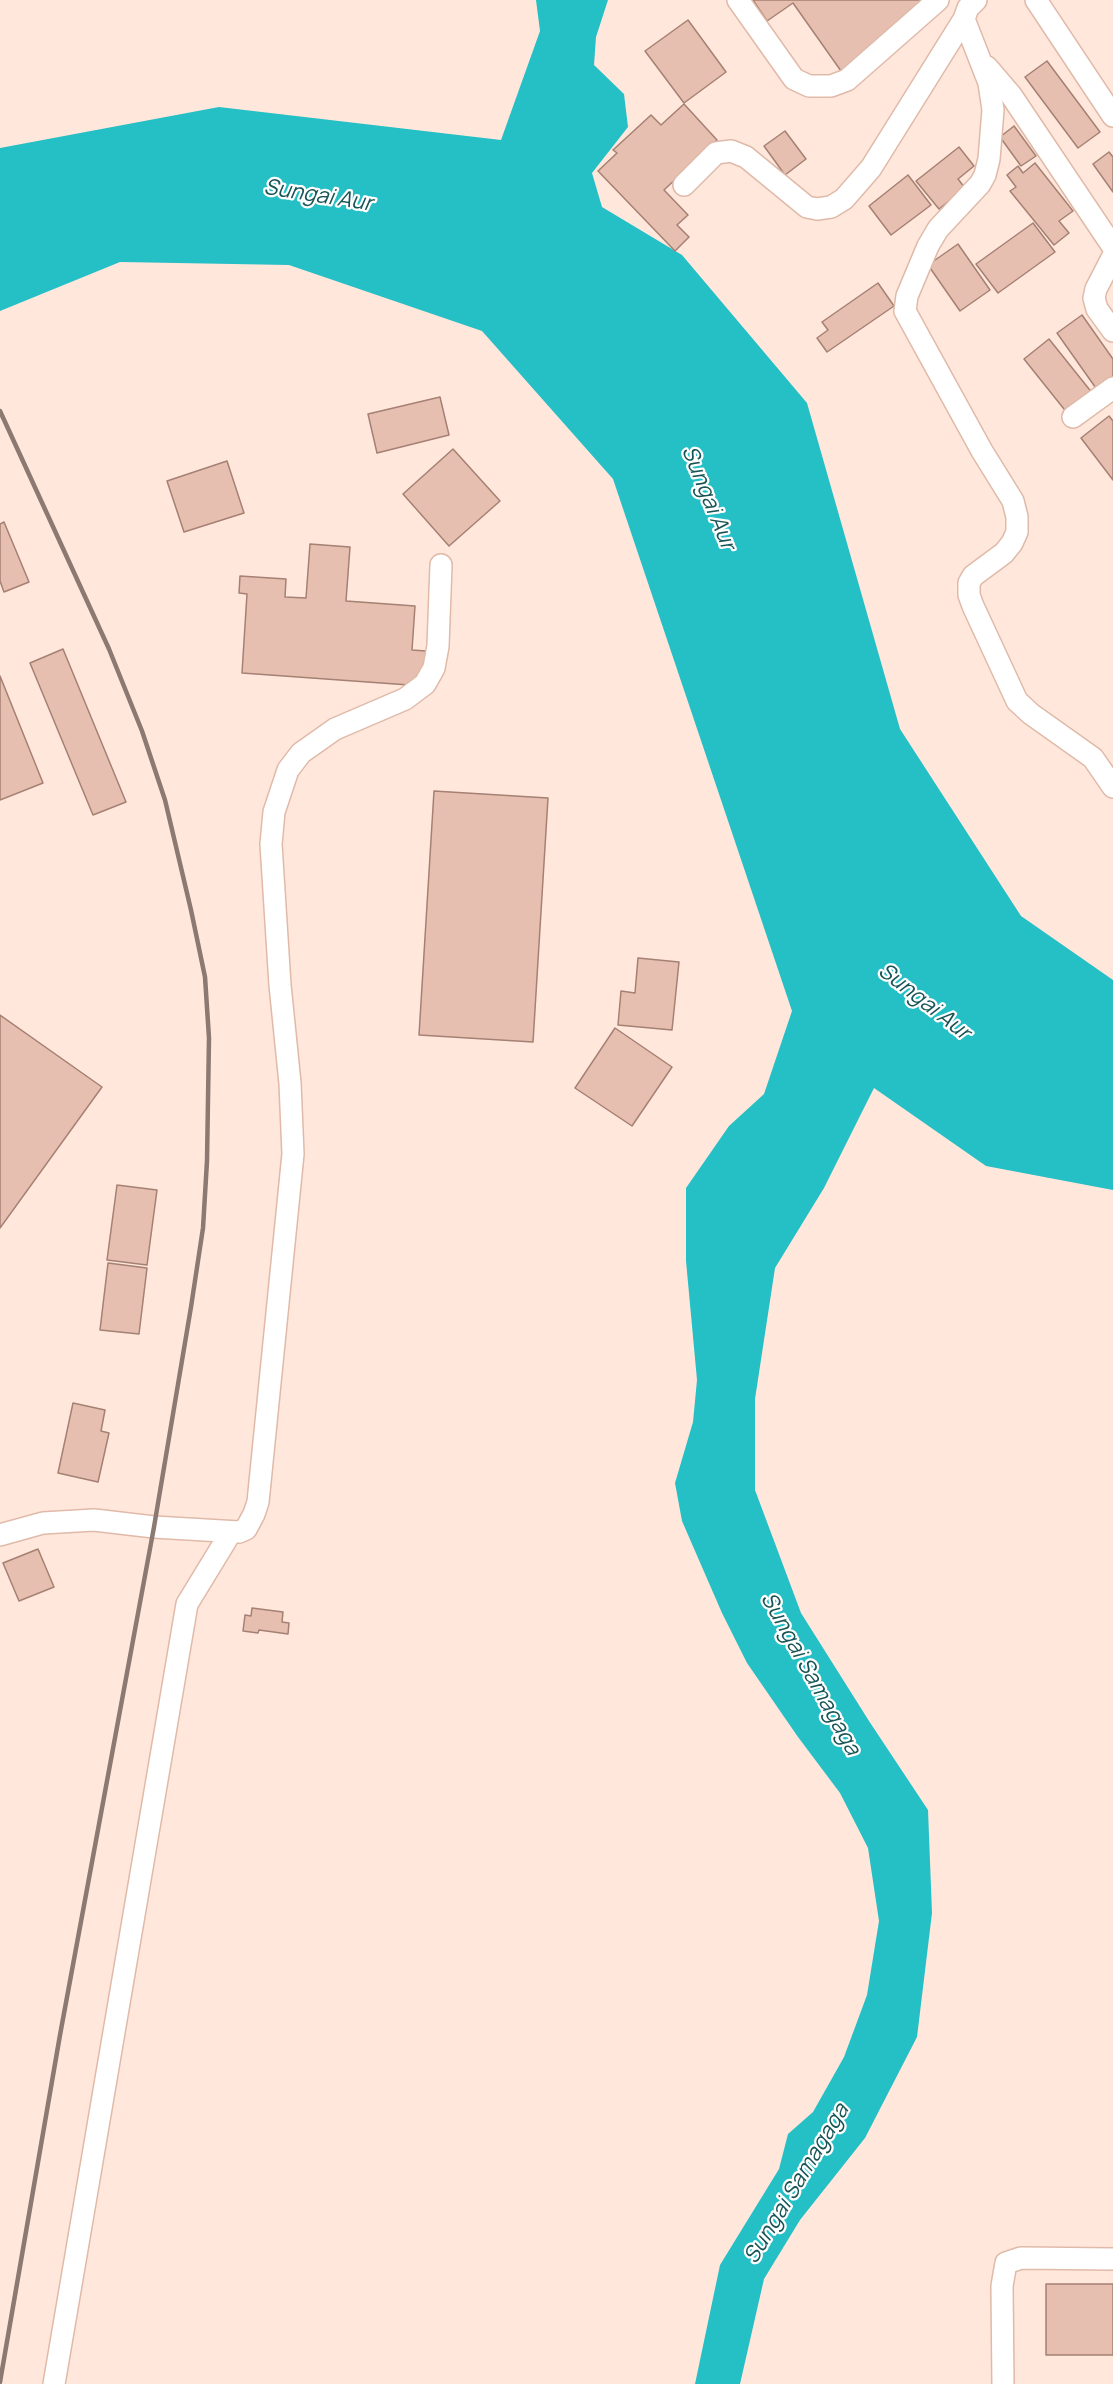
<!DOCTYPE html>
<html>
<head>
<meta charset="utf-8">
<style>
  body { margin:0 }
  canvas { display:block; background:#ffe7dc }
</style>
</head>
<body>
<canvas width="1113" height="2384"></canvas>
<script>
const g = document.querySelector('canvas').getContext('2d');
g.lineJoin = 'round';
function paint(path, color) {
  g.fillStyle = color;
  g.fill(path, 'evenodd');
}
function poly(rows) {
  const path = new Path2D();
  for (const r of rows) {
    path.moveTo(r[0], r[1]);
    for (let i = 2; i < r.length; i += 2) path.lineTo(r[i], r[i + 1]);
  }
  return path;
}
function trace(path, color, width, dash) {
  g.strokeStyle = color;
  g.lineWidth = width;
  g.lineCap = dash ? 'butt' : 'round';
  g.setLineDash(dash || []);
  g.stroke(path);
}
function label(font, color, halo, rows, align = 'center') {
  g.font = font + ' Manrope,sans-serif';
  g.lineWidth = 4.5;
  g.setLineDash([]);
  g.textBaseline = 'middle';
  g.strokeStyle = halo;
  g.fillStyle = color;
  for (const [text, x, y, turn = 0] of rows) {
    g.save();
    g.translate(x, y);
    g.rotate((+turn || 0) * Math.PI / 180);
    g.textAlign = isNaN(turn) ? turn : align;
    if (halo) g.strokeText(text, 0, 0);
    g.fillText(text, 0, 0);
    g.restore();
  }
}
paint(poly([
  [536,0,608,0,596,37,594,65,624,94,628,127,592,173,602,207,682,255,807,403,900,729,1021,916,1113,980,1113,1190,986,1166,874,1088,824,1188,775,1268,755,1399,755,1490,801,1613,869,1721,928,1810,932,1913,917,2037,865,2138,800,2220,764,2279,740,2384,695,2384,720,2265,779,2169,788,2134,813,2112,844,2057,867,1995,879,1921,868,1848,840,1793,798,1737,747,1663,722,1613,682,1521,675,1483,693,1422,697,1380,686,1261,686,1188,729,1126,764,1094,792,1011,613,479,482,331,289,265,120,262,0,311,0,148,219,107,501,140,540,31]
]), '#25bfc6');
const building = poly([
  [753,0,945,0,841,71,793,3,767,21,753,0],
  [688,20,726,72,684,103,645,51,688,20],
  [1047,61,1100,132,1078,148,1025,77,1047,61],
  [684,104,717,140,664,190,688,215,677,225,689,237,675,251,598,171,617,153,613,150,651,115,661,125,684,104],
  [1014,126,1036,156,1021,166,1000,137,1014,126],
  [785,131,806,159,785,175,764,146,785,131],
  [959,147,974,166,958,179,965,188,939,209,916,181,959,147],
  [1109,152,1113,157,1113,192,1093,164,1109,152],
  [1035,163,1073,211,1059,221,1069,233,1054,245,1010,191,1016,187,1007,175,1018,166,1023,173,1035,163],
  [908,175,931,205,891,235,869,206,908,175],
  [1033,223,1055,252,998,293,976,264,1033,223],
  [958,244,990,290,960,311,928,265,958,244],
  [878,283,894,306,827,352,817,338,828,330,822,322,878,283],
  [1082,315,1113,359,1113,381,1098,391,1057,333,1082,315],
  [1049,339,1093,394,1068,414,1024,359,1049,339],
  [440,397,449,435,377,453,368,414,440,397],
  [1109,416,1113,421,1113,480,1081,438,1109,416],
  [453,449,500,501,449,546,403,494,453,449],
  [227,461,244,513,184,532,167,481,227,461],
  [4,522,29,582,4,592,0,581,0,524,4,522],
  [310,544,350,547,346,601,415,606,412,650,426,651,423,686,242,673,247,594,239,593,240,576,286,579,285,597,306,598,310,544],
  [63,649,126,802,93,815,30,663,63,649],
  [0,676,43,783,0,800,0,676],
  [434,791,548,798,533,1042,419,1035,434,791],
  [638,958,679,962,672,1030,618,1025,621,991,635,993,638,958],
  [0,1015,102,1087,0,1228,0,1015],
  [615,1028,672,1067,632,1126,575,1088,615,1028],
  [117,1185,157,1190,147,1265,107,1260,117,1185],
  [108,1263,147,1268,139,1334,100,1330,108,1263],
  [73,1403,105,1410,101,1431,109,1433,98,1482,58,1473,73,1403],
  [38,1549,54,1587,19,1601,3,1563,38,1549],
  [252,1608,283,1612,282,1622,289,1623,288,1634,259,1630,258,1633,243,1631,245,1615,251,1616,252,1608],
  [1046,2284,1113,2284,1113,2355,1046,2355,1046,2284]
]);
paint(building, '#e6bfb0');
trace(building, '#a58073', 1.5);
const minor = poly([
  [738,0,794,79,809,86,831,86,847,80,938,0],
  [976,0,968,8,964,19,989,83,993,110,989,159,985,175,980,184,938,229,928,246,907,296,905,311,982,451,1013,501,1017,517,1017,532,1012,543,1004,553,973,576,969,583,969,595,973,606,1017,701,1031,714,1093,758,1113,787],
  [1036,0,1113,116],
  [987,67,1011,95,1113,247],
  [684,185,716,153,731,151,746,157,807,207,817,209,831,207,844,199,871,168,964,19],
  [1113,256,1096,289,1094,298,1097,309,1113,331],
  [1073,417,1113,388],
  [0,1535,43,1523,94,1520,154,1527,239,1532,246,1529,254,1514,258,1502,293,1154,290,1083,280,985,271,844,274,812,288,770,301,753,335,729,405,699,425,684,434,668,438,646,441,565],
  [54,2384,187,1604,231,1532],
  [1003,2384,1002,2286,1006,2263,1021,2258,1113,2259]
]);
trace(minor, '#e0baa9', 24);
trace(minor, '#fff', 21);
trace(poly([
  [0,411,109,649,142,731,165,800,191,910,205,977,209,1038,207,1161,203,1228,191,1307,154,1527,60,2035,0,2382]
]), '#8c7971', 4.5);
label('italic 22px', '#195457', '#fff', [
  ["Sungai Aur",318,196,9],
  ["Sungai Aur",708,498,68],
  ["Sungai Aur",924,1002,38],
  ["Sungai Samagaga",810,1674,61],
  ["Sungai Samagaga",797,2184,-59]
]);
</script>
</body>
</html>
